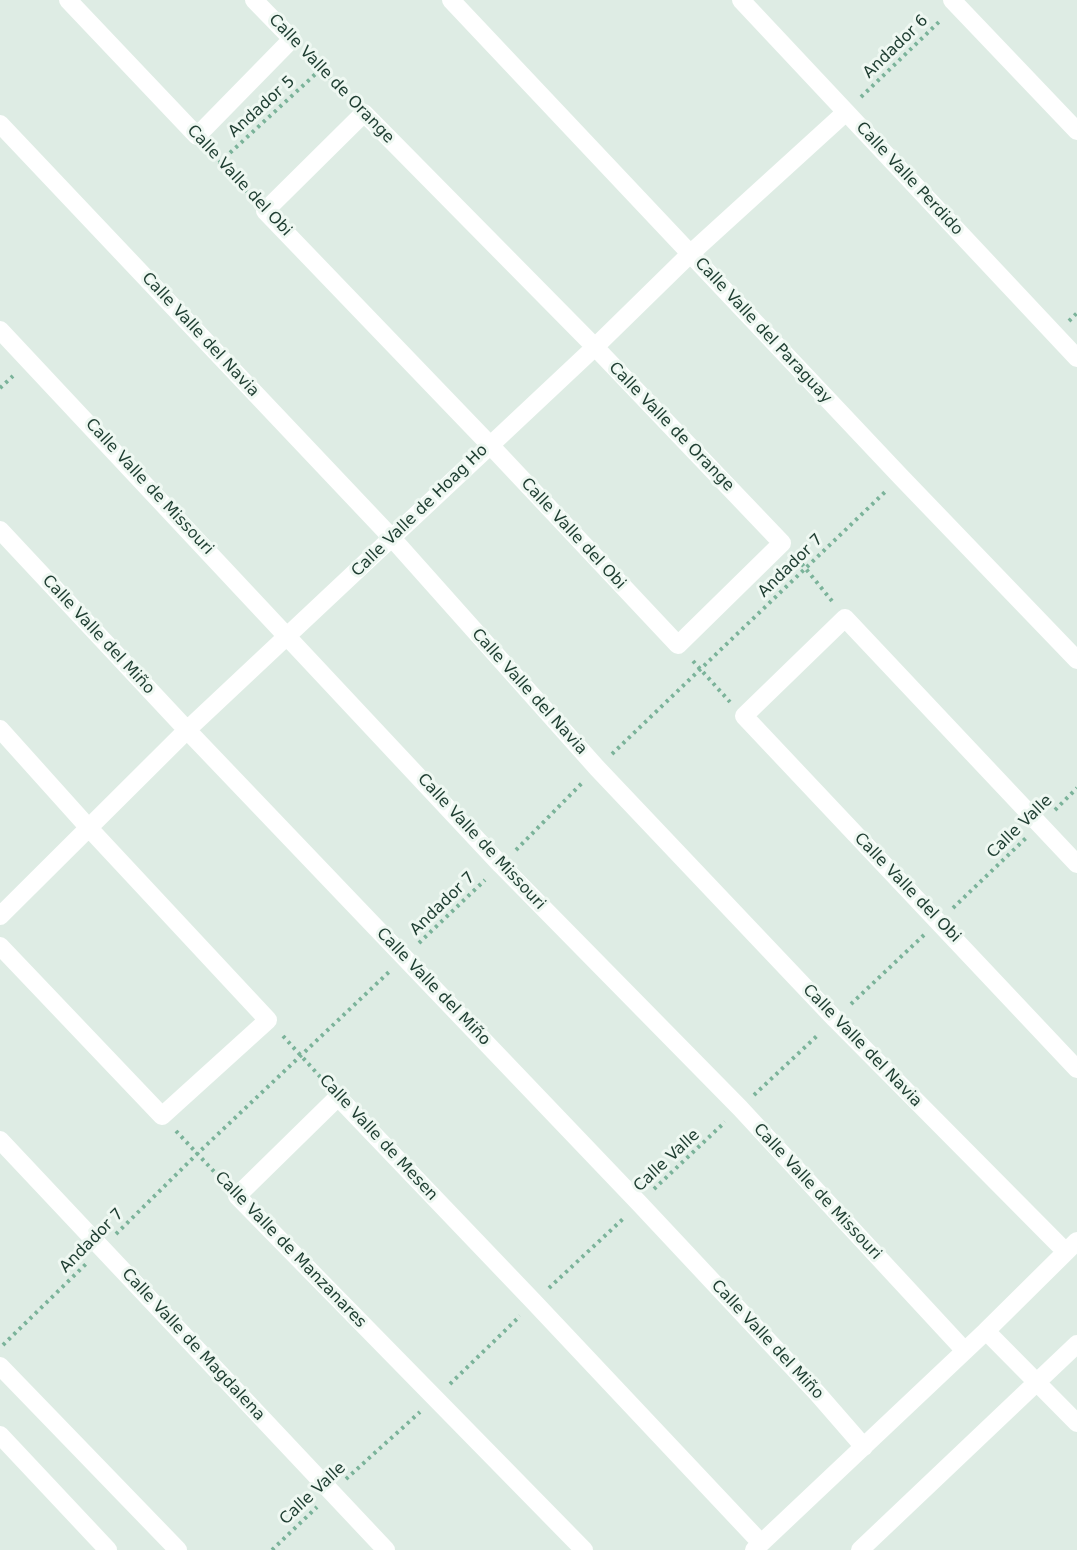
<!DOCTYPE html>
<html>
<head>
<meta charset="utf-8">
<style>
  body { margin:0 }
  canvas { display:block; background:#deece4 }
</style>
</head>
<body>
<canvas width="1077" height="1550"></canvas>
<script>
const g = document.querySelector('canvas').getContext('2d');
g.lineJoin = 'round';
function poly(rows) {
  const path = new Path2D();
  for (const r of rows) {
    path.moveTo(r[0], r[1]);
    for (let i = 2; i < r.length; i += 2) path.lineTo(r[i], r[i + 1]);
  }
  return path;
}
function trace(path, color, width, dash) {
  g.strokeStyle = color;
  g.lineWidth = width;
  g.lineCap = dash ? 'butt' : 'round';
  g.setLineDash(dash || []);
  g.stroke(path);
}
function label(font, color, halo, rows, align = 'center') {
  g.font = font + ' "DejaVu Sans",sans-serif';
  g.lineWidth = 6;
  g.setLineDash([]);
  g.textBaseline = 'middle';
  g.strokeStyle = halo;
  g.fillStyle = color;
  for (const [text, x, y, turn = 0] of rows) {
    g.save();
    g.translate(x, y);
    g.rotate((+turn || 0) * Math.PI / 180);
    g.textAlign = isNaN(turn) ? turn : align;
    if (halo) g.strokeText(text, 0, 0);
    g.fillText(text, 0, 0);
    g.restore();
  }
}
trace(poly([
  [307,55,350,99],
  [861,97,942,19],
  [209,151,251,196],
  [219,163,321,69],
  [1069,321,1077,313],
  [0,388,13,376],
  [797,558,832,601],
  [693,661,730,702],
  [612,754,886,491],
  [1055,810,1077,788],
  [516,850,583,782],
  [953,908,1026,838],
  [419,943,485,880],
  [851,1004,924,935],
  [283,1036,324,1081],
  [754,1095,819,1034],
  [176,1131,222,1180],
  [654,1189,725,1122],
  [116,1234,198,1153,390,971],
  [549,1288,625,1217],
  [3,1345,87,1263],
  [450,1384,520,1316],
  [346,1479,420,1412],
  [272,1550,317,1507]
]), '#7bb39a', 4, [3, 4.5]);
trace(poly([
  [68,0,197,136,292,39,254,0],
  [451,0,901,477,1077,660],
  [741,0,1077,358],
  [952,0,1077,131],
  [364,113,595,347,782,543,678,645,490,445,265,211,364,113],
  [0,124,392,538,597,768,835,1019,1066,1252],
  [0,330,501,865,740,1108,965,1351],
  [0,530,187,730,639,1203,817,1393,864,1447],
  [0,729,88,827,268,1020,162,1116,0,946],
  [1077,864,845,618,744,716,1077,1069],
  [0,916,187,730,595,347,690,254,846,112],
  [0,1140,386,1550],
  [986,1331,1077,1423],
  [0,1366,178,1550],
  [0,1435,108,1550],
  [584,1550,237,1196,338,1097,534,1302,761,1543],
  [754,1550,986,1331,1077,1241],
  [860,1550,1077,1344]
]), '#fff', 18);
label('16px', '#1e3d31', '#eff8f2', [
  ["Andador 6",896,47,-44],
  ["Calle Valle de Orange",331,79,46],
  ["Andador 5",262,107,-42],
  ["Calle Valle Perdido",909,179,47],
  ["Calle Valle del Obi",239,181,47],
  ["Calle Valle del Paraguay",763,331,47],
  ["Calle Valle del Navia",200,335,47],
  ["Calle Valle de Orange",671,427,46],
  ["Calle Valle de Missouri",149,487,47],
  ["Calle Valle de Hoag Ho",420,511,-44],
  ["Calle Valle del Obi",573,534,47],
  ["Andador 7",791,566,-44],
  ["Calle Valle del Miño",98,635,47],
  ["Calle Valle del Navia",529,692,48],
  ["Calle Valle",1020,827,-44],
  ["Calle Valle de Missouri",481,842,47],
  ["Calle Valle del Obi",907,888,46],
  ["Andador 7",443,904,-44],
  ["Calle Valle del Miño",433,987,46],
  ["Calle Valle del Navia",862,1046,46],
  ["Calle Valle de Mesen",378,1138,47],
  ["Calle Valle",667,1161,-43],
  ["Calle Valle de Missouri",817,1192,47],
  ["Andador 7",92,1241,-45],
  ["Calle Valle de Manzanares",290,1250,46],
  ["Calle Valle del Miño",767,1340,47],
  ["Calle Valle de Magdalena",193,1345,47],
  ["Calle Valle",313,1494,-43]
]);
</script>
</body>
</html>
